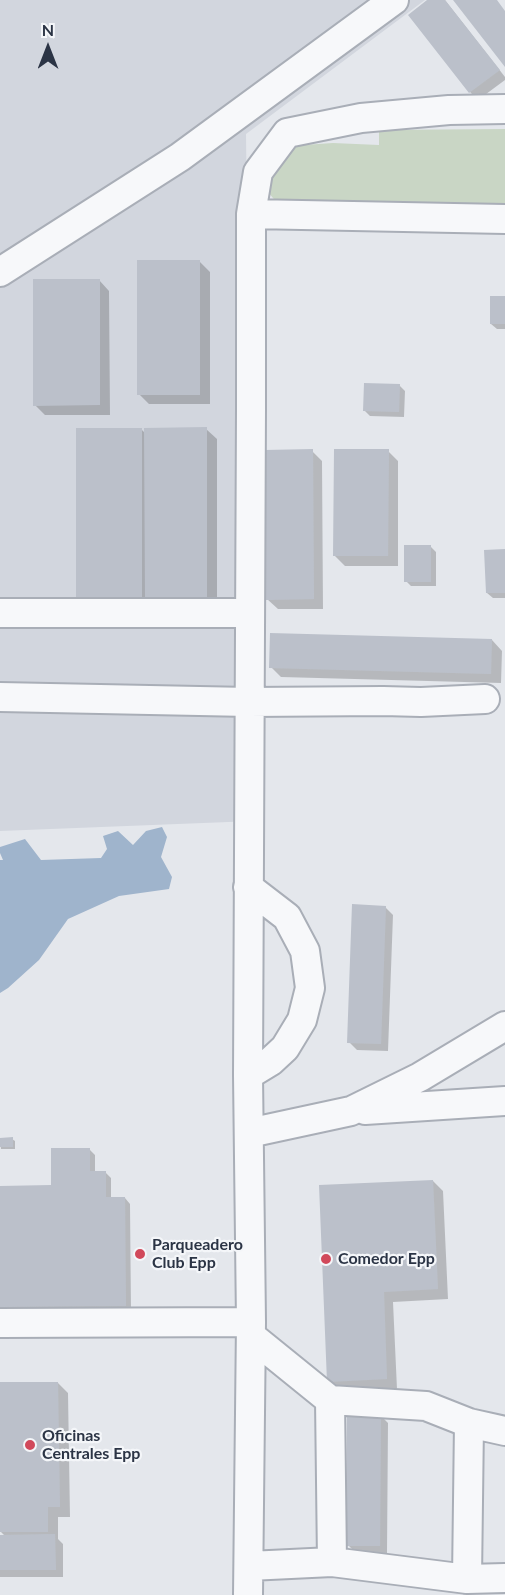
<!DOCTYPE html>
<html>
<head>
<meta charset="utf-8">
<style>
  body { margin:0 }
  #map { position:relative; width:505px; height:1595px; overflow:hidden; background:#e4e7ec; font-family:Lato,sans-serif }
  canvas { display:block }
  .north { position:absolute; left:18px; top:18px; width:60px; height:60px; -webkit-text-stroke:4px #f4f6f9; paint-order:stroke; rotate:0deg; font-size:16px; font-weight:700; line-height:24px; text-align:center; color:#2b3445 }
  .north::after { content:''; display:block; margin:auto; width:21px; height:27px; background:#2b3445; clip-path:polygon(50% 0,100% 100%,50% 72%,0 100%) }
</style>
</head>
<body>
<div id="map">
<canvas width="505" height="1595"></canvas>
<div class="north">N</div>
</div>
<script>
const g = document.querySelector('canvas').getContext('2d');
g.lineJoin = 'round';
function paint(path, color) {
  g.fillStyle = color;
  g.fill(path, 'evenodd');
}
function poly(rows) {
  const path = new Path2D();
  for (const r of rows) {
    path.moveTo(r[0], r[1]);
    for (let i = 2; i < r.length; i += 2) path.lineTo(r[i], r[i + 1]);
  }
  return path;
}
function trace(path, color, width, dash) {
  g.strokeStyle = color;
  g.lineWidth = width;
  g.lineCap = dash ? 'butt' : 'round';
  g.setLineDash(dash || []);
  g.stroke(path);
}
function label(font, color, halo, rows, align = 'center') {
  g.font = font + ' Lato,sans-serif';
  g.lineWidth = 4.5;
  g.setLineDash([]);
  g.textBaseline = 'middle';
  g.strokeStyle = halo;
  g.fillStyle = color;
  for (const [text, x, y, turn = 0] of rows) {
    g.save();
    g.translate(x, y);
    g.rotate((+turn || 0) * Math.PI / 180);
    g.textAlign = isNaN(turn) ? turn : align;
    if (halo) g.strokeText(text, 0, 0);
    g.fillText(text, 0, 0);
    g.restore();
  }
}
paint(poly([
  [0,0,425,0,246,134,254,821,0,831]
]), '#d2d6de');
paint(poly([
  [505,129,505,210,279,205,267,191,271,161,289,146,333,143,379,145,379,130]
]), '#c9d6c5');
paint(poly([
  [162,827,167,837,161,857,172,877,169,889,119,896,68,919,39,960,8,988,0,993,0,860,3,860,0,853,0,847,25,839,41,860,101,858,107,849,103,836,118,831,133,845,146,831]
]), '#9fb4cc');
paint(poly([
  [430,0,445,0,505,77,505,80,478,100,470,92,410,15],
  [199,261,210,272,210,404,149,404,139,394],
  [99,280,109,291,110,415,45,415,35,405],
  [505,297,505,329,497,329,491,324],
  [399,385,405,391,404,417,370,416,364,410],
  [141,429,146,434,206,429,217,439,217,608,78,599],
  [312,451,322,461,323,609,278,609,267,599],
  [388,451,398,461,398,566,345,566,334,555],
  [431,547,436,552,436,586,411,586,406,581],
  [505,551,505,598,493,598,487,593],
  [492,640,502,651,501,683,281,677,271,667],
  [385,907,393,915,388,1051,357,1050,349,1042],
  [0,1139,12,1139,15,1141,15,1149,1,1149],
  [90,1150,95,1155,95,1173,105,1172,111,1178,111,1199,125,1198,130,1204,131,1311,0,1312,0,1187,53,1187],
  [433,1181,443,1191,448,1299,393,1302,397,1389,339,1392,329,1381],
  [58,1383,68,1393,70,1517,58,1517,58,1539,63,1544,63,1577,0,1577,0,1536,5,1536,1,1532,0,1384],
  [380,1415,388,1423,387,1553,356,1553,348,1545]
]), '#0003');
paint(poly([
  [427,0,445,0,500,70,469,93,408,15],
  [453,0,497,0,505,11,505,67],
  [137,260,200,260,200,395,137,395],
  [33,279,100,279,100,405,33,406],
  [490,296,505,296,505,324,490,324],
  [364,383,400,384,399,412,363,411],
  [207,427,207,599,145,599,144,428],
  [76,428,142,428,142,599,76,599],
  [313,449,314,599,266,600,265,450],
  [334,449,389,449,388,556,333,556],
  [404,545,431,545,431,582,404,582],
  [505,549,505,593,486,593,484,550],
  [270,633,492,639,491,674,269,668],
  [352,904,386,906,381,1044,347,1043],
  [13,1137,13,1147,0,1147,0,1138],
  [51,1148,90,1148,90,1171,106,1171,106,1197,125,1197,126,1306,0,1307,0,1186,51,1185],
  [433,1180,438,1289,384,1292,387,1379,327,1382,319,1185],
  [0,1382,58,1382,60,1507,48,1507,48,1532,0,1532],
  [347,1413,381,1414,380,1546,346,1546],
  [55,1534,56,1570,0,1570,0,1535]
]), '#bbc0ca');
const minor = poly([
  [251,214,505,219],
  [0,272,180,157,394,0],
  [0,613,250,613],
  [0,697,249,702,383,701,421,702,485,699],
  [248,887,287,917,305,951,310,988,302,1020,285,1048,271,1061,248,1075],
  [365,1110,505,1101],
  [249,1133,351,1111,420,1077,505,1026],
  [0,1323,251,1322],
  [251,1336,330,1400,426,1406,469,1423,505,1431],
  [330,1400,332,1562],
  [249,1566,332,1562,467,1579,505,1578],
  [467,1579,469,1423],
  [248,1595,251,1322,248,1075,251,409,251,214,258,172,287,133,361,118,449,110,505,109]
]);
trace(minor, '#a9aeb7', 32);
trace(minor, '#f7f8fa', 28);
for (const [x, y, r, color] of [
  [140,1254,6,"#d1495b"],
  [326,1259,6,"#d1495b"],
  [30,1445,6,"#d1495b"]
]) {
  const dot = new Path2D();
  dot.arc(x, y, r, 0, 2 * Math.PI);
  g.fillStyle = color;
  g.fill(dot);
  trace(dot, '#f4f6f9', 2);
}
label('bold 16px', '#2b3445', '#f4f6f9', [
  ["Parqueadero",152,1245],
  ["Club Epp",152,1263],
  ["Comedor Epp",338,1259],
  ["Oficinas",42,1436],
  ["Centrales Epp",42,1454]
], 'left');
</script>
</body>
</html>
